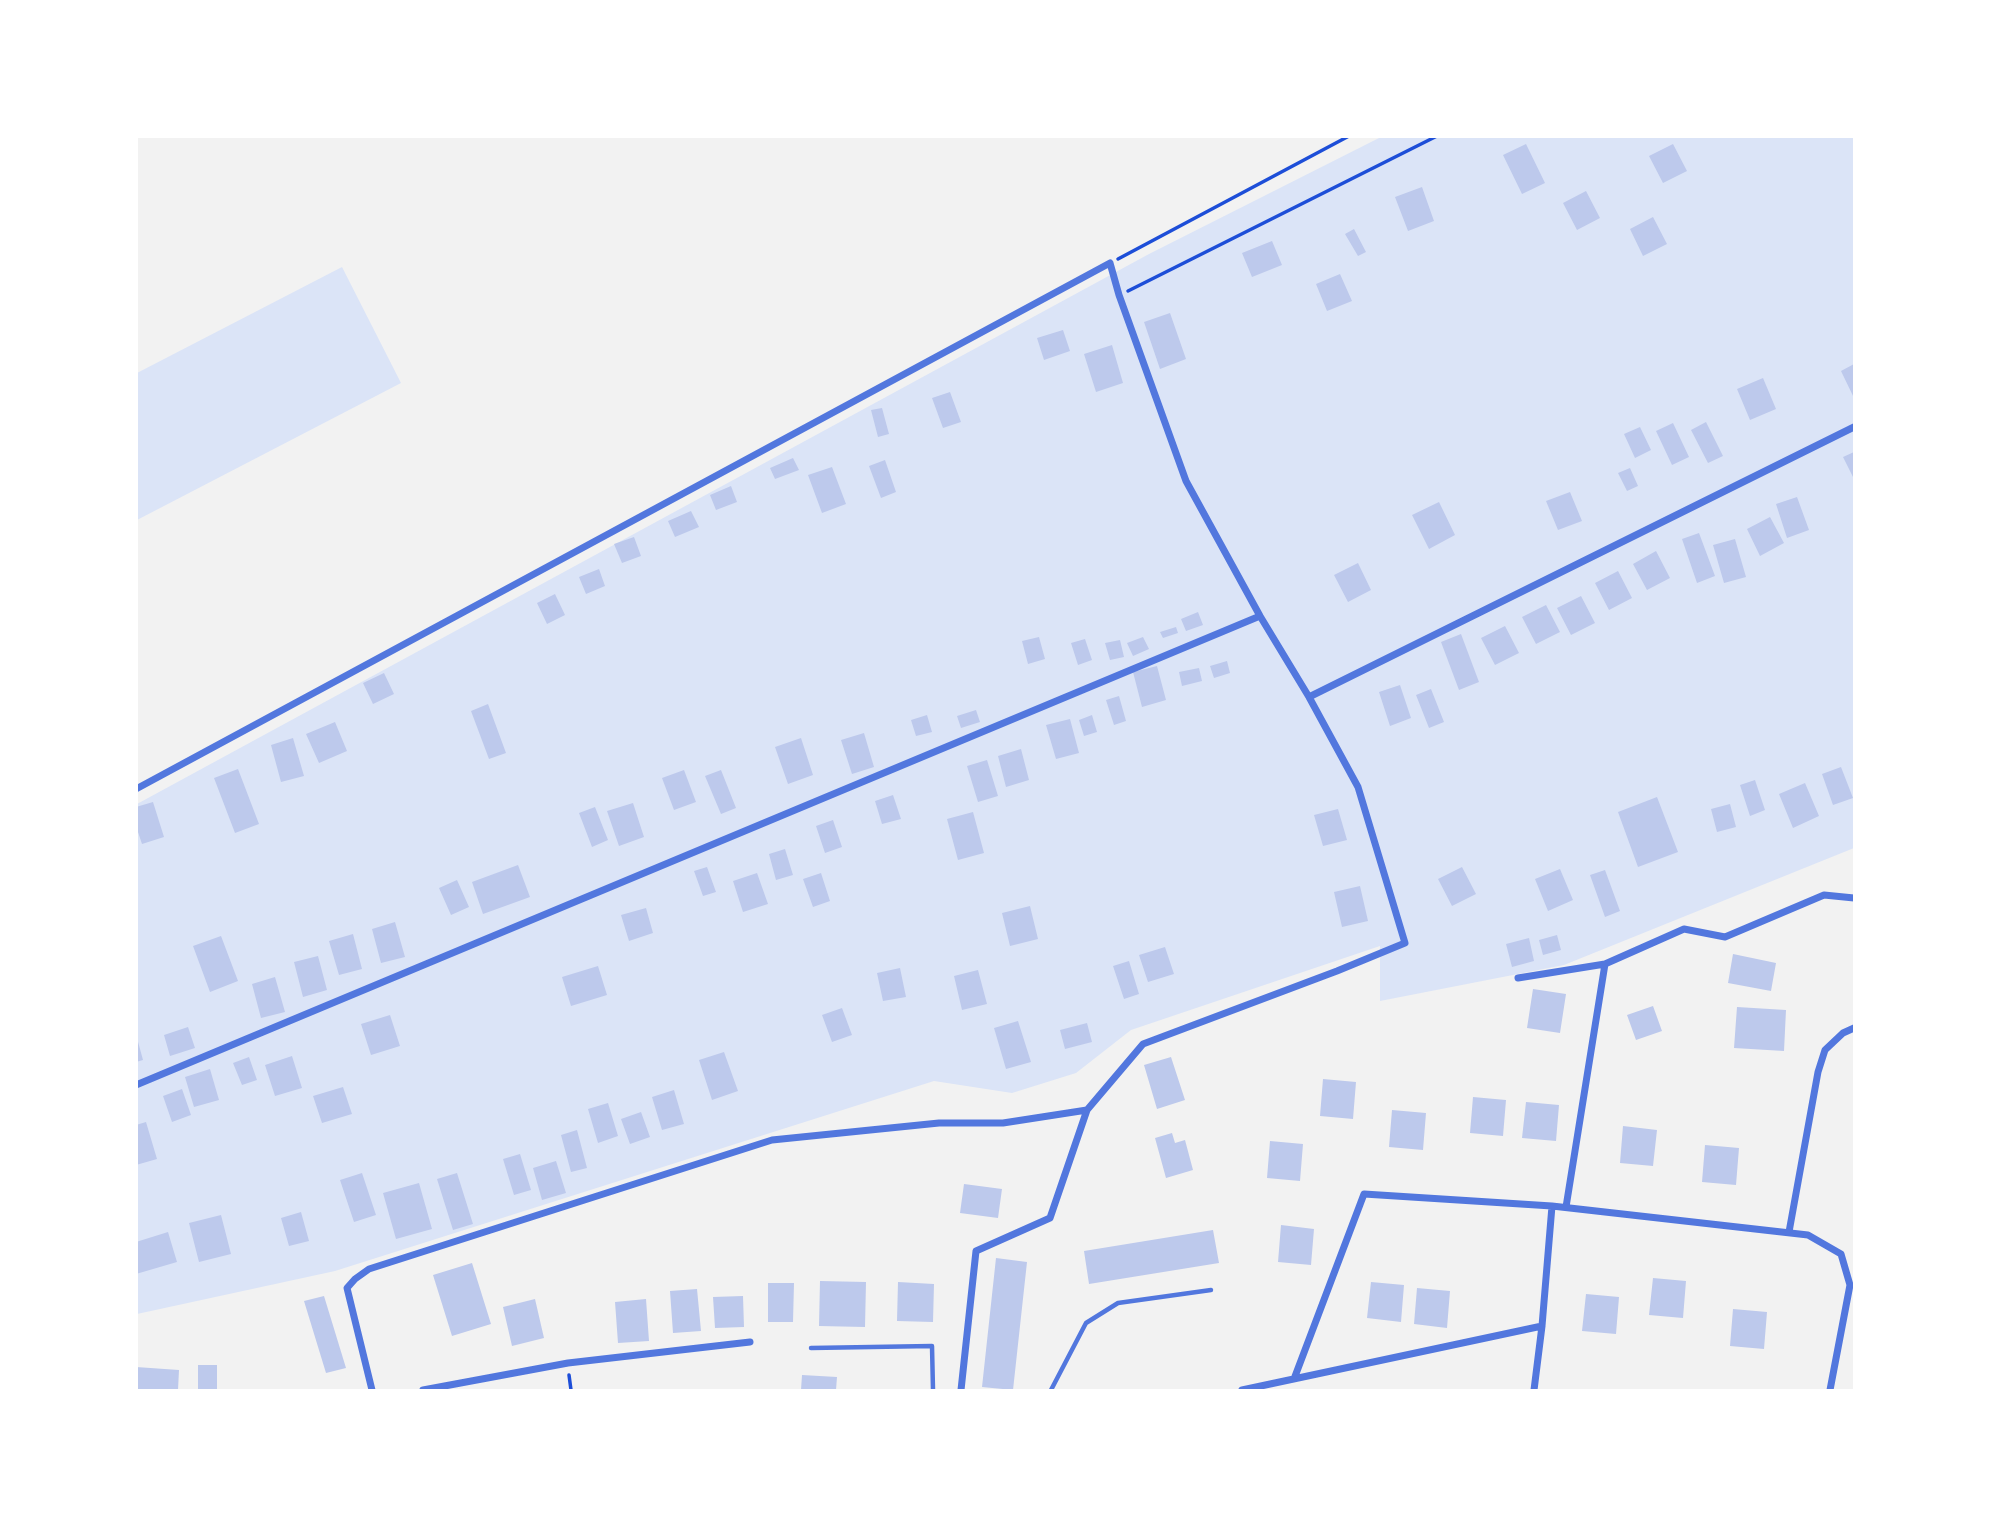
<!DOCTYPE html>
<html>
<head>
<meta charset="utf-8">
<style>
  body { margin:0 }
  #map { position:relative; width:1991px; height:1527px; overflow:hidden; background:#f2f2f2; font-family:Helvetica,sans-serif }
  canvas { display:block }
  .frame { position:absolute; inset:0; border:138px solid #fff; pointer-events:none }
</style>
</head>
<body>
<div id="map">
<canvas width="1991" height="1527"></canvas>
<div class="frame"></div>
</div>
<script>
const g = document.querySelector('canvas').getContext('2d');
g.lineJoin = 'round';
function paint(path, color) {
  g.fillStyle = color;
  g.fill(path, 'evenodd');
}
function poly(rows) {
  const path = new Path2D();
  for (const r of rows) {
    path.moveTo(r[0], r[1]);
    for (let i = 2; i < r.length; i += 2) path.lineTo(r[i], r[i + 1]);
  }
  return path;
}
function trace(path, color, width, dash) {
  g.strokeStyle = color;
  g.lineWidth = width;
  g.lineCap = dash ? 'butt' : 'round';
  g.setLineDash(dash || []);
  g.stroke(path);
}
paint(poly([
  [1381,137,1854,137,1854,848,1564,965,1380,1001,1380,946,1131,1030,1076,1073,1012,1093,934,1081,335,1271,137,1314,137,804,1149,254],
  [342,267,401,383,137,520,137,373]
]), '#dbe4f7');
paint(poly([
  [1526,144,1545,183,1522,194,1503,155],
  [1673,144,1687,171,1663,183,1649,156],
  [1422,187,1434,221,1408,231,1395,197],
  [1586,191,1600,218,1577,230,1563,203],
  [1653,217,1667,244,1643,256,1630,229],
  [1354,229,1366,252,1358,256,1345,234],
  [1272,241,1282,265,1252,277,1242,253],
  [1340,274,1352,301,1327,311,1316,284],
  [1170,313,1186,359,1160,369,1144,322],
  [1063,330,1070,351,1044,360,1037,338],
  [1112,345,1123,383,1096,392,1084,354],
  [1854,364,1854,398,1841,371],
  [1763,378,1776,409,1750,420,1737,389],
  [950,392,961,422,943,428,932,398],
  [882,408,889,434,878,437,871,410],
  [1706,422,1723,456,1708,463,1691,430],
  [1673,423,1689,457,1672,465,1656,431],
  [1640,427,1651,450,1635,458,1624,434],
  [1854,452,1854,479,1843,457],
  [793,458,799,470,775,479,770,468],
  [885,460,896,492,881,498,869,466],
  [832,467,846,504,822,513,808,475],
  [1630,468,1638,486,1627,491,1618,473],
  [731,486,737,502,716,510,710,495],
  [1570,492,1582,521,1558,530,1546,501],
  [1797,497,1809,530,1787,538,1776,504],
  [1439,502,1455,535,1429,549,1412,515],
  [691,511,699,527,675,537,668,521],
  [1770,517,1784,543,1760,556,1747,529],
  [1699,533,1715,576,1697,583,1682,539],
  [634,537,641,556,622,563,614,544],
  [1735,539,1746,577,1724,583,1713,545],
  [1656,551,1670,578,1647,590,1633,564],
  [1358,563,1371,590,1348,602,1334,575],
  [599,569,605,586,586,594,579,577],
  [1618,571,1632,598,1609,610,1595,583],
  [555,594,565,615,547,624,537,603],
  [1581,596,1595,623,1571,635,1557,608],
  [1546,605,1560,632,1536,644,1522,617],
  [1198,612,1203,625,1186,631,1181,619],
  [1505,626,1519,653,1495,665,1481,638],
  [1176,627,1178,633,1163,638,1160,632],
  [1461,634,1479,682,1459,690,1441,642],
  [1039,637,1045,659,1028,664,1022,641],
  [1143,637,1149,649,1133,656,1127,643],
  [1085,639,1092,660,1078,665,1071,643],
  [1120,640,1124,657,1110,660,1105,643],
  [1227,661,1230,673,1214,678,1210,666],
  [1157,666,1166,700,1142,707,1133,672],
  [1199,668,1202,681,1182,686,1179,672],
  [384,673,394,694,373,704,363,683],
  [1400,685,1411,718,1390,726,1379,692],
  [1431,689,1444,722,1429,728,1416,695],
  [1119,696,1126,721,1114,725,1106,700],
  [488,704,506,753,489,759,471,711],
  [976,710,980,722,961,728,957,716],
  [927,715,932,732,916,736,911,720],
  [1092,715,1097,732,1084,736,1079,720],
  [1070,719,1079,753,1056,759,1046,725],
  [335,722,347,751,319,763,306,734],
  [864,733,874,767,852,774,841,740],
  [293,738,304,776,281,782,271,745],
  [801,738,813,775,788,784,775,747],
  [1021,749,1029,780,1006,787,998,756],
  [987,760,998,796,978,802,967,766],
  [1841,767,1853,798,1833,805,1822,774],
  [238,769,259,824,235,833,214,778],
  [684,770,696,802,674,810,662,778],
  [721,770,736,808,721,814,705,776],
  [1755,780,1765,810,1750,816,1740,785],
  [1805,783,1819,816,1793,828,1779,794],
  [893,795,901,819,882,824,875,801],
  [1657,797,1678,852,1638,867,1618,812],
  [153,802,164,837,142,844,136,826,136,807],
  [633,803,644,837,619,846,607,811],
  [1730,804,1736,827,1717,832,1711,809],
  [595,807,608,840,592,847,579,813],
  [1338,809,1347,840,1323,846,1314,815],
  [973,812,984,853,958,860,947,819],
  [833,820,842,847,825,853,816,826],
  [785,849,793,875,776,880,769,854],
  [518,865,530,897,483,914,472,882],
  [707,867,716,892,703,896,694,871],
  [1462,867,1476,894,1452,906,1438,879],
  [1560,869,1573,900,1548,911,1535,879],
  [1605,870,1620,911,1605,917,1590,875],
  [757,873,768,904,743,912,733,881],
  [821,873,830,901,813,907,803,879],
  [457,880,469,907,451,915,439,888],
  [1360,886,1368,921,1342,927,1334,892],
  [1030,906,1038,939,1010,946,1002,913],
  [646,908,653,933,629,941,621,915],
  [395,922,405,957,381,963,372,929],
  [353,934,362,969,339,975,329,941],
  [1557,935,1561,950,1543,955,1539,940],
  [221,936,238,981,210,992,193,946],
  [1529,938,1534,961,1512,967,1506,944],
  [1165,947,1174,974,1148,982,1139,955],
  [1733,954,1776,963,1771,991,1728,983],
  [318,956,327,990,303,997,294,962],
  [1129,961,1139,994,1124,999,1113,966],
  [598,966,607,995,571,1006,562,977],
  [900,968,906,997,883,1001,877,973],
  [978,970,987,1004,962,1010,954,976],
  [275,977,285,1012,261,1018,252,984],
  [1533,989,1566,994,1560,1033,1527,1028],
  [1653,1006,1662,1031,1636,1040,1627,1015],
  [1737,1007,1786,1010,1784,1051,1734,1048],
  [842,1008,852,1035,832,1042,822,1015],
  [390,1015,400,1046,371,1055,361,1024],
  [1018,1021,1031,1062,1006,1069,994,1028],
  [1087,1023,1092,1042,1065,1049,1060,1030],
  [188,1027,195,1048,170,1056,164,1035],
  [137,1038,143,1060,136,1062,136,1039],
  [724,1052,738,1091,712,1100,699,1060],
  [292,1056,302,1088,275,1096,265,1065],
  [249,1057,257,1080,242,1085,233,1063],
  [1171,1057,1185,1100,1157,1109,1144,1065],
  [210,1069,219,1100,194,1107,185,1077],
  [1323,1079,1356,1082,1353,1119,1320,1116],
  [343,1087,352,1114,322,1123,313,1096],
  [182,1089,191,1115,172,1122,163,1096],
  [674,1090,684,1124,662,1130,652,1097],
  [1473,1097,1506,1100,1503,1136,1470,1133],
  [1526,1102,1559,1105,1556,1141,1522,1138],
  [608,1103,618,1136,598,1143,588,1109],
  [1392,1110,1426,1113,1423,1150,1389,1147],
  [641,1112,650,1137,630,1144,621,1119],
  [146,1122,157,1159,136,1165,136,1125],
  [1623,1126,1657,1130,1653,1166,1620,1163],
  [577,1130,587,1168,571,1172,561,1135],
  [1172,1133,1175,1143,1185,1140,1193,1170,1166,1178,1155,1138],
  [1270,1141,1303,1144,1300,1181,1267,1178],
  [1705,1145,1739,1148,1736,1185,1702,1182],
  [520,1154,531,1190,514,1195,503,1159],
  [556,1161,566,1193,542,1200,533,1168],
  [362,1173,376,1215,354,1222,340,1180],
  [457,1173,473,1224,453,1230,437,1179],
  [419,1183,432,1229,396,1239,383,1193],
  [964,1184,1002,1189,998,1218,960,1213],
  [301,1212,309,1241,289,1246,281,1218],
  [221,1215,231,1254,199,1262,189,1223],
  [1281,1225,1314,1229,1311,1265,1278,1262],
  [1213,1230,1219,1263,1089,1284,1084,1251],
  [168,1232,177,1262,136,1274,136,1242],
  [996,1258,1027,1262,1013,1390,982,1387],
  [472,1263,491,1324,452,1336,433,1275],
  [1653,1278,1686,1281,1683,1318,1649,1315],
  [820,1281,866,1282,865,1327,819,1326],
  [898,1282,934,1284,933,1322,897,1321],
  [1371,1282,1404,1285,1401,1322,1367,1318],
  [768,1283,794,1283,793,1322,768,1322],
  [1417,1288,1450,1291,1447,1328,1414,1324],
  [697,1289,701,1331,673,1333,670,1291],
  [1586,1294,1619,1297,1616,1334,1582,1331],
  [324,1296,346,1368,326,1373,304,1301],
  [743,1296,744,1327,715,1328,713,1297],
  [535,1299,544,1338,512,1346,503,1307],
  [646,1299,649,1341,618,1343,615,1302],
  [1733,1309,1767,1312,1764,1349,1730,1346],
  [198,1365,217,1365,217,1390,198,1390],
  [136,1367,179,1370,178,1390,136,1390],
  [802,1375,837,1377,836,1390,801,1390]
]), '#bdc9ec');
trace(poly([
  [1118,259,1349,136],
  [1128,291,1437,136],
  [569,1375,571,1390]
]), '#1d4ed8', 3.5);
trace(poly([
  [811,1348,932,1346,933,1390],
  [1051,1390,1086,1323,1118,1303,1211,1290]
]), '#5277de', 4.5);
trace(poly([
  [1309,697,1854,427],
  [136,789,1110,263,1119,295,1186,481,1260,616,1309,697,1358,787,1405,943,1337,971,1143,1044,1087,1110,1003,1123,939,1123,772,1140,369,1269,355,1279,347,1288,372,1390],
  [1518,978,1605,964,1684,929,1725,937,1824,895,1854,898],
  [136,1085,1260,616],
  [1566,1207,1605,964],
  [1789,1232,1818,1072,1825,1050,1843,1033,1854,1028],
  [1294,1379,1364,1194,1552,1206,1808,1235,1841,1254,1850,1285,1830,1390],
  [423,1390,568,1363,750,1342],
  [961,1390,976,1251,1050,1218,1087,1110],
  [1242,1390,1542,1326],
  [1534,1390,1542,1326,1552,1206]
]), '#5277de', 7);
</script>
</body>
</html>
